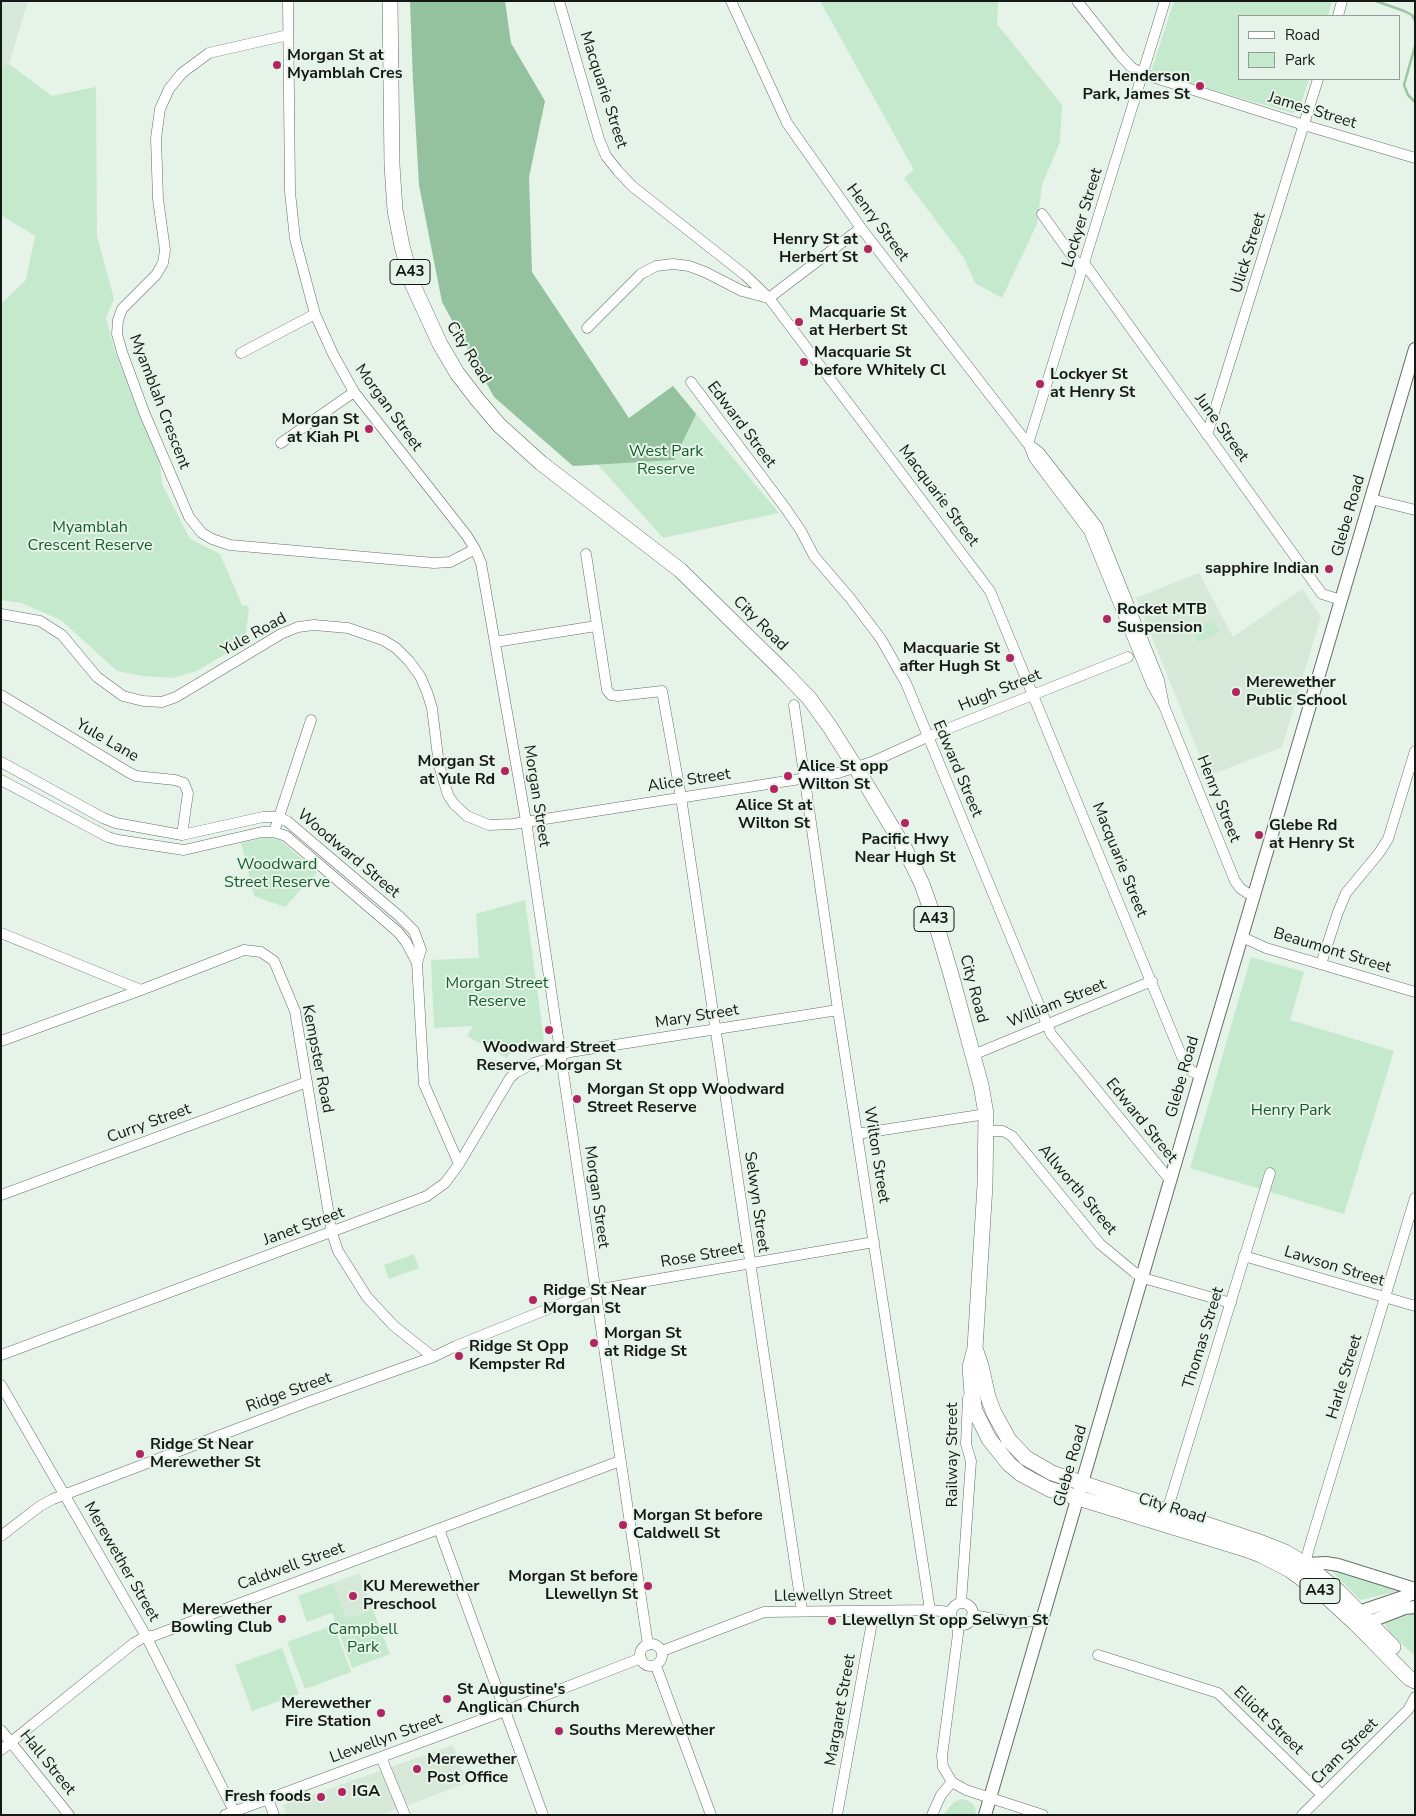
<!DOCTYPE html>
<html>
<head>
<meta charset="utf-8">
<style>
  body { margin:0 }
  #map { position:relative; width:1416px; height:1816px; overflow:hidden; background:#e6f3e8; font-family:"Nunito Sans",sans-serif }
  canvas { display:block }
  .frame { position:absolute; inset:0; border:2px solid #151916; pointer-events:none }
  .legend { position:absolute; left:1238px; top:15px; width:162px; height:65px; box-sizing:border-box; background:#e6f3e8; border:1px solid #929c94; margin:0; padding:6px 9px; list-style:none; font-size:15px; color:#151916 }
  .legend li { display:flex; align-items:center; gap:10px; height:25px }
  .legend b { width:25px; border:1px solid #929c94 }
</style>
</head>
<body>
<div id="map">
<canvas width="1416" height="1816"></canvas>
<div class="frame"></div>
<ul class="legend">
<li><b style="height:6px;background:#fff"></b>Road</li>
<li><b style="height:14px;background:#c5e9cc"></b>Park</li>
</ul>
</div>
<script>
const g = document.querySelector('canvas').getContext('2d');
g.lineJoin = 'round';
function paint(path, color) {
  g.fillStyle = color;
  g.fill(path, 'evenodd');
}
function poly(rows) {
  const path = new Path2D();
  for (const r of rows) {
    if (r.length === 3) {
      path.moveTo(r[0] + r[2], r[1]);
      path.arc(r[0], r[1], r[2], 0, 2 * Math.PI);
      continue;
    }
    path.moveTo(r[0], r[1]);
    for (let i = 2; i < r.length; i += 2) path.lineTo(r[i], r[i + 1]);
  }
  return path;
}
function trace(path, color, width, dash) {
  g.strokeStyle = color;
  g.lineWidth = width;
  g.lineCap = dash ? 'butt' : 'round';
  g.setLineDash(dash || []);
  g.stroke(path);
}
function label(font, color, halo, rows, align = 'center') {
  g.font = font + ' "Nunito Sans",sans-serif';
  g.lineWidth = 4;
  g.setLineDash([]);
  g.textBaseline = 'middle';
  g.strokeStyle = halo;
  g.fillStyle = color;
  for (const [text, x, y, turn = 0] of rows) {
    g.save();
    g.translate(x, y);
    g.rotate((+turn || 0) * Math.PI / 180);
    g.textAlign = isNaN(turn) ? turn : align;
    if (halo) g.strokeText(text, 0, 0);
    g.fillText(text, 0, 0);
    g.restore();
  }
}
paint(poly([
  [1,1,28,1,9,64,1,69],
  [1199,573,1233,637,1302,589,1321,616,1282,747,1208,776,1136,598],
  [360,1573,373,1610,347,1620,333,1583],
  [453,1745,467,1783,381,1815,287,1815,283,1805]
]), '#d6e9d9');
paint(poly([
  [820,1,998,1,997,24,1062,105,1060,142,1042,185,1037,224,1002,298,975,283,964,258,904,178,914,170],
  [1174,1,1332,1,1328,16,1240,16,1240,79,1309,79,1300,107,1297,111,1292,113,1151,72],
  [9,64,52,96,96,87,97,236,114,299,106,318,114,349,160,464,162,484,190,539,220,554,242,605,249,607,245,642,197,671,172,678,144,676,117,671,61,620,21,603,1,600,1,304,26,280,35,236,1,215,1,69],
  [673,386,779,513,663,538,585,450],
  [1213,620,1220,631,1199,643,1192,631],
  [267,837,280,840,317,872,285,907,254,896,241,843],
  [525,900,545,1048,509,1054,507,1058,467,1036,473,1026,434,1028,431,960,479,958,476,914],
  [1251,957,1304,972,1290,1020,1394,1051,1344,1214,1190,1168],
  [414,1254,419,1268,389,1279,384,1265],
  [1328,1567,1402,1590,1360,1600],
  [333,1583,347,1619,373,1610,390,1654,352,1668,332,1613,307,1622,298,1596],
  [1415,1610,1415,1656,1390,1633,1386,1626,1385,1622],
  [334,1625,351,1672,305,1689,287,1642],
  [282,1648,299,1694,252,1711,235,1665],
  [961,1799,967,1800,973,1804,975,1807,976,1815,943,1815,953,1803]
]), '#c5e9cc');
paint(poly([
  [410,1,505,1,511,43,545,101,529,177,532,272,629,418,673,386,696,414,674,460,573,466,494,397,442,302,419,185,413,81]
]), '#94c19e');
trace(poly([
  [1376,1,1404,11,1412,15,1415,21],
  [1415,46,1404,85,1408,95,1415,102]
]), '#9ac7a3', 2.5);
const minor = poly([
  [288,1,290,192,295,239,315,314,333,354,354,392,467,536,475,549,481,563,526,821,648,1645],
  [559,1,599,139,606,156,618,171,632,186,745,275,769,298,990,591,1182,1057,1191,1071,1201,1075],
  [731,1,787,123,861,228,1028,444,1039,452,1097,526,1159,680,1164,706],
  [1077,1,1120,55,1131,67,1143,74,1304,125,1415,158],
  [1338,16,1342,1],
  [288,35,209,53,182,73,169,89,160,109,156,138,158,199,165,250,163,263,156,275,122,309,118,320,117,334,122,352,144,412,189,517,202,533,212,539,230,545,434,563,450,562,475,549],
  [1042,214,1082,270],
  [1084,263,1322,594,1341,600],
  [769,298,861,228],
  [587,328,641,274,656,266,673,264,689,266,705,272,742,291,768,298],
  [241,353,315,314],
  [691,382,786,509,801,531,814,556,850,598,881,639,906,683,1051,1034,1170,1180],
  [1207,435,1318,79],
  [281,443,354,392],
  [1028,444,1165,1],
  [1029,445,1034,458,1089,531,1152,685,1164,706,1235,881,1240,888,1247,893,1255,895],
  [1371,499,1415,510],
  [586,554,607,690,611,695,618,696,662,691,681,797,802,1611],
  [1,614,40,621,62,635,97,677,123,696,143,701,162,702,176,697,281,634,298,627,314,625,348,628,383,640,396,648,409,661,420,676,427,692,432,708,439,765,448,795,454,804,467,816,489,825,513,824,838,773,872,762,927,737,1128,657],
  [495,642,596,626],
  [1,695,128,772,136,776,175,780,184,783,188,793,182,835],
  [794,705,838,1010,930,1610],
  [1,762,103,818,116,823,182,835,263,817,277,817,287,821,399,916,414,931,421,950,417,963,424,1084,459,1164],
  [1,780,108,837,118,840,184,850,262,832,274,832,286,836,398,932,406,942,417,963],
  [274,832,311,720],
  [1,933,141,990],
  [1242,937,1266,948,1415,992],
  [1321,964,1338,912,1346,893,1379,853,1388,839,1415,751],
  [1,1041,141,990,244,950,261,952,274,961,295,1011,332,1233,338,1251,367,1297,394,1326,433,1357],
  [973,1055,1152,981],
  [986,1131,1003,1131,1012,1136,1100,1244,1134,1272,1143,1278,1231,1303],
  [857,1134,986,1114],
  [1,1195,307,1082],
  [1244,1256,1415,1306],
  [1,1355,427,1196,445,1183,459,1164,510,1078,515,1073,534,1063,570,1052,838,1010],
  [1,1385,146,1636,234,1811],
  [1167,1511,1270,1173],
  [439,1529,543,1815],
  [1,1536,40,1506,53,1499,305,1403,433,1357,456,1346,595,1290,874,1242],
  [1305,1564,1309,1548,1415,1198],
  [961,1603,971,1461,966,1444,968,1398],
  [962,1614,11],
  [972,1615,1018,1623,1042,1620],
  [958,1624,958,1634,942,1756,943,1767,952,1782,966,1790,1043,1815],
  [651,1655,11],
  [662,1651,764,1612,930,1610,951,1612],
  [1098,1655,1218,1693,1322,1795],
  [656,1666,711,1815],
  [1,1730,69,1815],
  [1,1750,134,1643,146,1636,153,1636,620,1461],
  [381,1757,405,1815],
  [268,1799,274,1815],
  [225,1815,505,1711,641,1658],
  [837,1815,874,1611],
  [932,1815,941,1795,952,1782],
  [1302,1815,1408,1710,1415,1697]
]);
const major = poly([
  [1305,1564,1326,1563,1338,1565,1415,1589],
  [1415,1593,1359,1612,1355,1623,1369,1622,1405,1608,1415,1607],
  [985,1815,1201,1075,1415,349]
]);
const highway = poly([
  [390,1,392,165,395,210,402,246,412,283,440,344,457,373,477,399,499,425,541,463,680,570,783,671,809,698,830,727,866,784,905,849,922,884,937,927,952,978,981,1085,986,1114,985,1185,975,1348,970,1367,972,1394,975,1411,989,1439,1009,1464,1021,1474,1049,1489,1245,1549,1261,1555,1290,1570,1329,1599,1355,1623,1409,1678,1415,1681],
  [975,1348,981,1366,988,1397,994,1413,1009,1440,1026,1458,1052,1473,1257,1541,1285,1552,1305,1564,1338,1591,1393,1647]
]);
trace(minor, '#646f66', 11);
trace(major, '#646f66', 14);
trace(highway, '#646f66', 16);
trace(minor, '#fff', 10);
trace(major, '#fff', 12);
trace(highway, '#fff', 15);
for (const [x, y, r, color] of [
  [277,65,5,"#b12560"],
  [1200,86,5,"#b12560"],
  [868,249,5,"#b12560"],
  [799,322,5,"#b12560"],
  [804,362,5,"#b12560"],
  [1040,384,5,"#b12560"],
  [369,429,5,"#b12560"],
  [1329,569,5,"#b12560"],
  [1107,619,5,"#b12560"],
  [1010,658,5,"#b12560"],
  [1236,692,5,"#b12560"],
  [505,771,5,"#b12560"],
  [788,776,5,"#b12560"],
  [774,789,5,"#b12560"],
  [905,823,5,"#b12560"],
  [1259,835,5,"#b12560"],
  [549,1030,5,"#b12560"],
  [577,1099,5,"#b12560"],
  [533,1300,5,"#b12560"],
  [594,1343,5,"#b12560"],
  [459,1356,5,"#b12560"],
  [140,1454,5,"#b12560"],
  [623,1525,5,"#b12560"],
  [648,1586,5,"#b12560"],
  [353,1596,5,"#b12560"],
  [282,1619,5,"#b12560"],
  [832,1621,5,"#b12560"],
  [447,1699,5,"#b12560"],
  [381,1713,5,"#b12560"],
  [559,1731,5,"#b12560"],
  [417,1769,5,"#b12560"],
  [342,1792,5,"#b12560"],
  [321,1797,5,"#b12560"]
]) {
  const dot = new Path2D();
  dot.arc(x, y, r, 0, 2 * Math.PI);
  g.fillStyle = color;
  g.fill(dot);
  trace(dot, '#e6f3e8', 2);
}
for (const [x, y, w] of [
  [410,272,40],
  [934,919,40],
  [1320,1591,40]
]) {
  const box = new Path2D();
  box.roundRect(x - w / 2, y - 12.5, w, 25, 4);
  g.fillStyle = '#e6f3e8';
  g.fill(box);
  trace(box, '#151916', 1);
}
label('bold 15px', '#151916', null, [
  ["A43",410,272],
  ["A43",934,919],
  ["A43",1320,1591]
]);
label('bold 16px', '#151916', '#e6f3e8', [
  ["Morgan St at",287,56],
  ["Myamblah Cres",287,74],
  ["Henderson",1190,77,"right"],
  ["Park, James St",1190,95,"right"],
  ["Henry St at",858,240,"right"],
  ["Herbert St",858,258,"right"],
  ["Macquarie St",809,313],
  ["at Herbert St",809,331],
  ["Macquarie St",814,353],
  ["before Whitely Cl",814,371],
  ["Lockyer St",1050,375],
  ["at Henry St",1050,393],
  ["Morgan St",359,420,"right"],
  ["at Kiah Pl",359,438,"right"],
  ["sapphire Indian",1319,569,"right"],
  ["Rocket MTB",1117,610],
  ["Suspension",1117,628],
  ["Macquarie St",1000,649,"right"],
  ["after Hugh St",1000,667,"right"],
  ["Merewether",1246,683],
  ["Public School",1246,701],
  ["Morgan St",495,762,"right"],
  ["at Yule Rd",495,780,"right"],
  ["Alice St opp",798,767],
  ["Wilton St",798,785],
  ["Alice St at",774,806,"center"],
  ["Wilton St",774,824,"center"],
  ["Glebe Rd",1269,826],
  ["at Henry St",1269,844],
  ["Pacific Hwy",905,840,"center"],
  ["Near Hugh St",905,858,"center"],
  ["Woodward Street",549,1048,"center"],
  ["Reserve, Morgan St",549,1066,"center"],
  ["Morgan St opp Woodward",587,1090],
  ["Street Reserve",587,1108],
  ["Ridge St Near",543,1291],
  ["Morgan St",543,1309],
  ["Morgan St",604,1334],
  ["at Ridge St",604,1352],
  ["Ridge St Opp",469,1347],
  ["Kempster Rd",469,1365],
  ["Ridge St Near",150,1445],
  ["Merewether St",150,1463],
  ["Morgan St before",633,1516],
  ["Caldwell St",633,1534],
  ["Morgan St before",638,1577,"right"],
  ["Llewellyn St",638,1595,"right"],
  ["KU Merewether",363,1587],
  ["Preschool",363,1605],
  ["Merewether",272,1610,"right"],
  ["Bowling Club",272,1628,"right"],
  ["Llewellyn St opp Selwyn St",842,1621],
  ["St Augustine's",457,1690],
  ["Anglican Church",457,1708],
  ["Merewether",371,1704,"right"],
  ["Fire Station",371,1722,"right"],
  ["Souths Merewether",569,1731],
  ["Merewether",427,1760],
  ["Post Office",427,1778],
  ["IGA",352,1792],
  ["Fresh foods",311,1797,"right"]
], 'left');
label('16px', '#151916', '#e6f3e8', [
  ["Macquarie Street",603,90,72],
  ["James Street",1312,111,17],
  ["Lockyer Street",1083,218,-73],
  ["Henry Street",877,223,53],
  ["Ulick Street",1249,253,-73],
  ["City Road",468,353,58],
  ["Myamblah Crescent",159,402,69],
  ["Morgan Street",388,408,54],
  ["Edward Street",741,425,53],
  ["June Street",1221,428,54],
  ["Macquarie Street",938,496,53],
  ["Glebe Road",1349,516,-74],
  ["City Road",760,624,45],
  ["Yule Road",254,635,-29],
  ["Hugh Street",1000,691,-22],
  ["Yule Lane",107,741,30],
  ["Edward Street",957,769,67],
  ["Alice Street",689,781,-9],
  ["Morgan Street",536,796,81],
  ["Henry Street",1218,799,68],
  ["Woodward Street",348,854,40],
  ["Macquarie Street",1119,860,68],
  ["Beaumont Street",1332,951,17],
  ["City Road",973,989,75],
  ["William Street",1057,1004,-22],
  ["Mary Street",697,1017,-9],
  ["Kempster Road",317,1059,79],
  ["Glebe Road",1183,1077,-74],
  ["Edward Street",1141,1121,51],
  ["Curry Street",149,1124,-20],
  ["Wilton Street",876,1155,81],
  ["Allworth Street",1077,1190,50],
  ["Morgan Street",596,1197,82],
  ["Selwyn Street",756,1202,82],
  ["Janet Street",304,1227,-20],
  ["Rose Street",702,1256,-10],
  ["Lawson Street",1334,1267,17],
  ["Thomas Street",1204,1338,-73],
  ["Harle Street",1345,1377,-73],
  ["Ridge Street",289,1393,-20],
  ["Railway Street",953,1455,-90],
  ["Glebe Road",1071,1466,-74],
  ["City Road",1172,1509,17],
  ["Merewether Street",121,1562,60],
  ["Caldwell Street",291,1567,-20],
  ["Llewellyn Street",833,1596,-1],
  ["Margaret Street",841,1710,-80],
  ["Elliott Street",1268,1721,44],
  ["Llewellyn Street",386,1739,-20],
  ["Cram Street",1345,1752,-45],
  ["Hall Street",47,1763,51]
]);
label('16px', '#175c2f', '#e6f3e8', [
  ["West Park",666,452],
  ["Reserve",666,470],
  ["Myamblah",90,528],
  ["Crescent Reserve",90,546],
  ["Woodward",277,865],
  ["Street Reserve",277,883],
  ["Morgan Street",497,984],
  ["Reserve",497,1002],
  ["Henry Park",1291,1111],
  ["Campbell",363,1630],
  ["Park",363,1648]
]);
</script>
</body>
</html>
